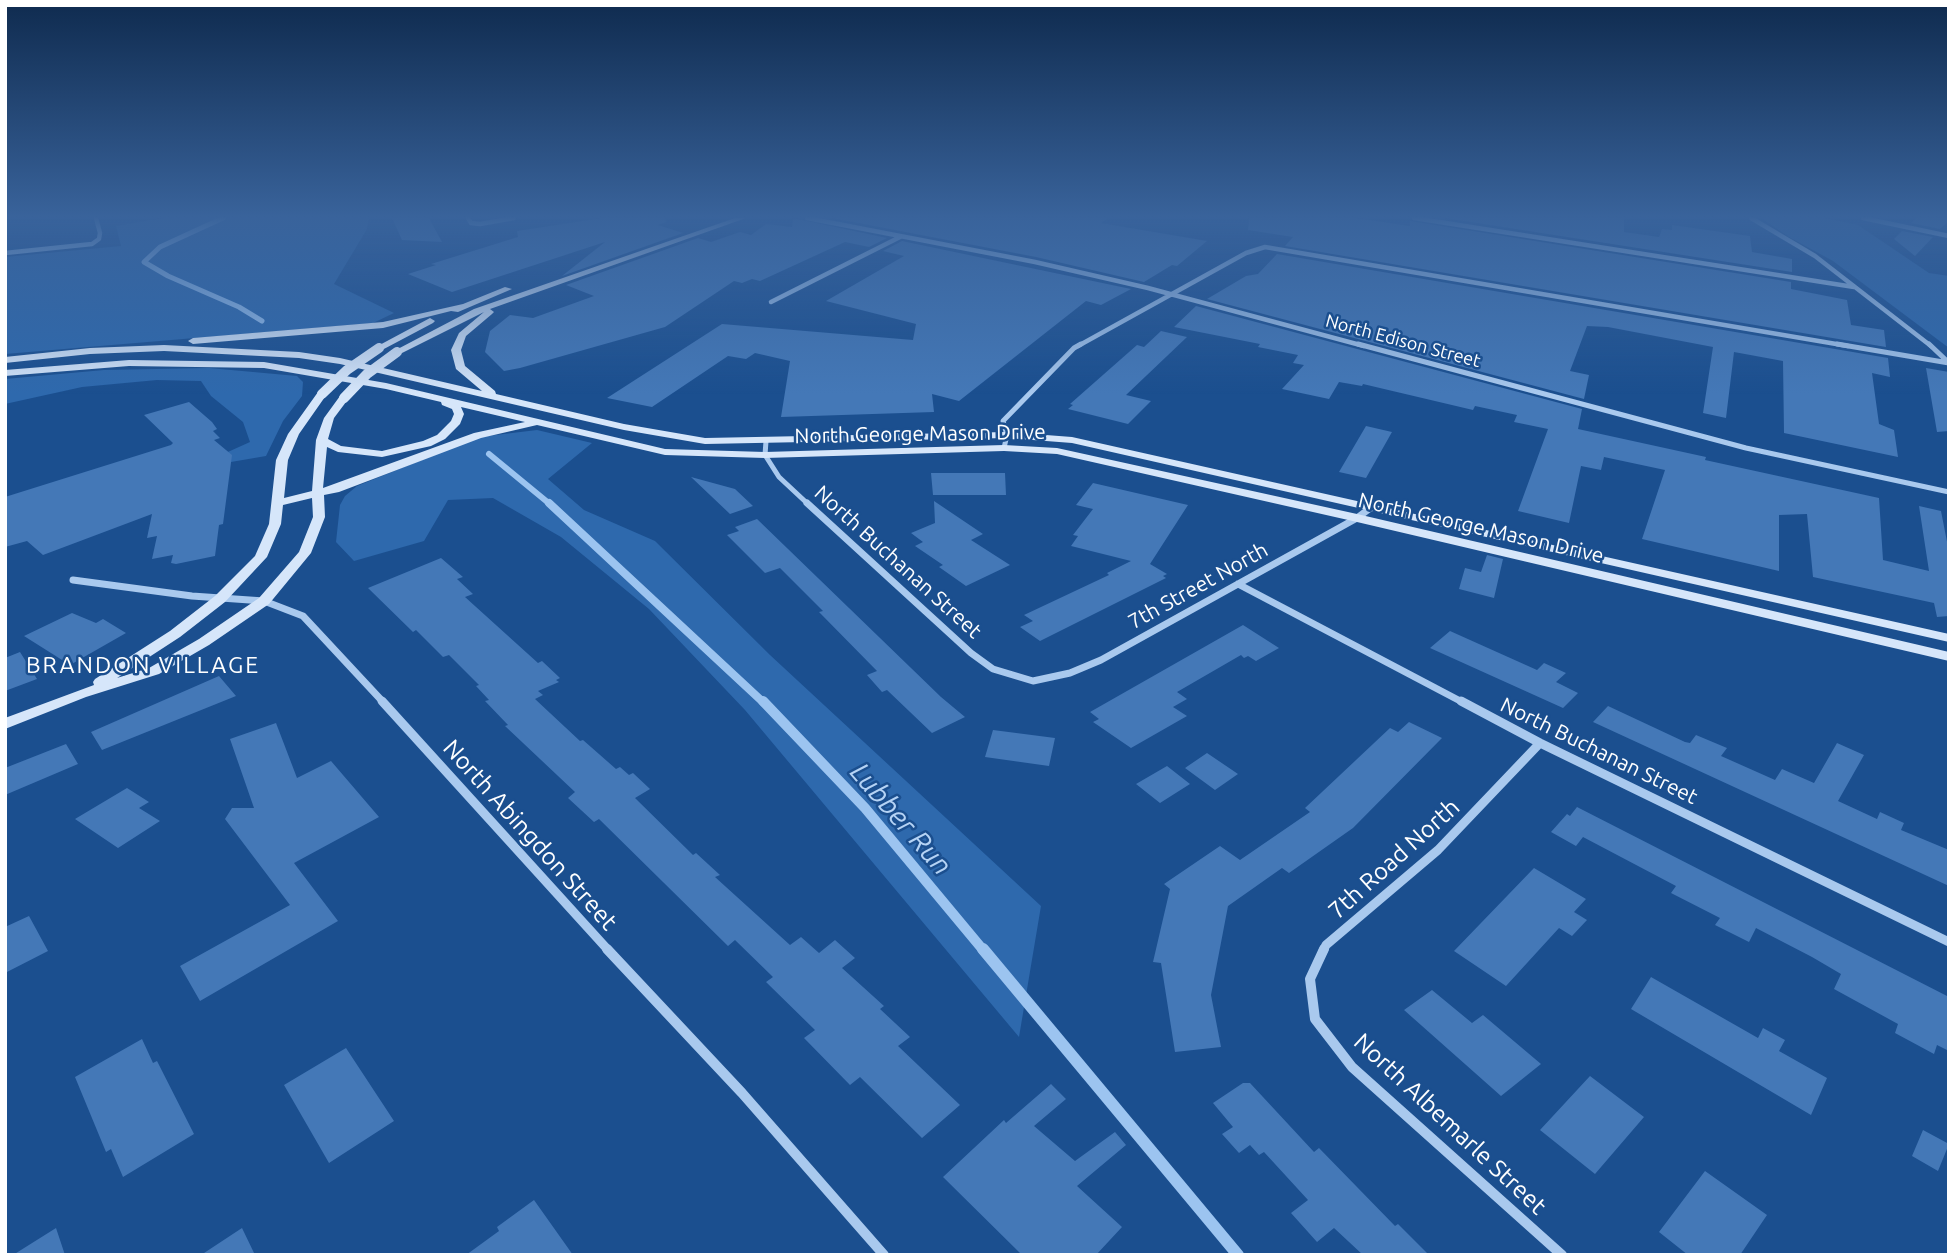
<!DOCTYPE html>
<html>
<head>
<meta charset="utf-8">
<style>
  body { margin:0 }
  #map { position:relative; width:1954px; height:1260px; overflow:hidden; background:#1b4f8f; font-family:Ubuntu,sans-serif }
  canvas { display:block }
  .frame { position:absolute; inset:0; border:7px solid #fff; pointer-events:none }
</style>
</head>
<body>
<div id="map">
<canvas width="1954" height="1260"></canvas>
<div class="frame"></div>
</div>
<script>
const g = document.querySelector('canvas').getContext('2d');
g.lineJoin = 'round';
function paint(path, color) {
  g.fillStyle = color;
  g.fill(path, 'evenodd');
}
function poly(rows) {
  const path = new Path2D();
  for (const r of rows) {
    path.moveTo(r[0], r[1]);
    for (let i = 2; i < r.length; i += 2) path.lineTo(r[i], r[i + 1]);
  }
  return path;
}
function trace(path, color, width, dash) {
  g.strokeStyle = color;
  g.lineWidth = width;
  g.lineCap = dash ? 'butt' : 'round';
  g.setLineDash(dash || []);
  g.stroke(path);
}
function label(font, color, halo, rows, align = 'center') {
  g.font = font + ' Ubuntu,sans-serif';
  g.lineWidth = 5;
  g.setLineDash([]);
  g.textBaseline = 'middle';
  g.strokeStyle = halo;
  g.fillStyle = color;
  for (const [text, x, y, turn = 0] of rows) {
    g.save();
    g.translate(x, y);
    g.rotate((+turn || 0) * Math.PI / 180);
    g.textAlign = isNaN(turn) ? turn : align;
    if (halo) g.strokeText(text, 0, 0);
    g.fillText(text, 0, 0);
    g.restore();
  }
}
paint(poly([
  [163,218,369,218,367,229,334,284,394,313,373,323,5,354,5,257,121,246,116,226],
  [1761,218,1825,218,1858,225,1929,273,1949,276,1949,348,1833,261,1789,237],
  [209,368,297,376,303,382,302,396,283,421,266,456,190,469,250,442,243,422,211,396,201,381,157,380,82,387,5,404,5,379,104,370],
  [537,430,592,443,548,479,584,510,655,541,770,655,1041,906,1019,1037,745,710,649,609,561,537,493,498,448,500,424,541,354,561,336,542,340,505,345,496,357,486,479,437]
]), '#2e69ad');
trace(poly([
  [223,218,160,247,144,262,168,276,239,307,262,321]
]), '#9cc4f0', 5);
trace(poly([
  [489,454,551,505]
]), '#9cc4f0', 6);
trace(poly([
  [549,503,764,703]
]), '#9cc4f0', 8);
trace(poly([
  [763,701,865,808,984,951]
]), '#9cc4f0', 10);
trace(poly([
  [983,949,1238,1255]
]), '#9cc4f0', 12);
paint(poly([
  [392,218,429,218,442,242,402,240],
  [602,218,665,218,666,222,658,225,683,233,562,276,605,242,452,292,408,274,436,265,431,264,518,237,517,231],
  [793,218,887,238,869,247,845,242,760,281,752,279,742,283,734,281,665,327,520,368,504,371,485,352,490,331,510,315,533,318,594,296,566,285,698,238,711,242,740,232,751,235,766,224,792,227],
  [832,218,1108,218,1101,223,1207,241,1177,266,1172,265,1144,282,1036,257],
  [1249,218,1356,218,1410,226,1410,221,1791,282,1791,289,1847,300,1851,325,1884,330,1886,347,1285,246,1293,237,1248,230],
  [1445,218,1624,218,1624,232,1659,237,1662,229,1672,230,1672,225,1750,236,1752,252,1792,259,1792,272],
  [1916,218,1949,218,1949,221,1940,229,1911,223],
  [1902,231,1933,237,1915,256,1894,239],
  [902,241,1131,289,1101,305,1086,301,959,401,932,394,934,412,781,417,790,361,755,353,746,359,728,356,652,407,607,398,722,324,913,340,916,324,826,301,904,256,883,251],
  [1277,254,1888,358,1890,377,1872,373,1879,424,1894,430,1898,457,1784,433,1783,361,1734,352,1726,418,1703,413,1713,347,1608,327,1587,326,1570,371,1589,375,1584,399,1207,299,1246,276,1258,274],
  [1196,306,1582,409,1578,429,1706,457,1705,460,1879,498,1883,560,1929,571,1919,506,1941,511,1949,552,1949,616,1937,617,1934,603,1813,577,1807,514,1779,515,1779,571,1642,539,1665,470,1604,457,1601,470,1581,466,1569,523,1518,511,1548,429,1514,422,1517,415,1475,406,1473,410,1363,384,1362,386,1339,382,1329,399,1282,389,1304,365,1293,363,1298,355,1258,347,1260,344,1174,327],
  [1161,331,1187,337,1126,395,1151,401,1128,424,1068,409,1073,405,1070,404,1137,345,1144,347],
  [1926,368,1949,372,1949,431,1937,432],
  [189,402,212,422,217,429,213,431,220,438,214,440,232,455,223,524,219,525,215,556,176,564,171,563,173,555,152,559,157,536,147,538,152,514,43,555,27,541,5,547,5,497,171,445,173,443,144,415],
  [1366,426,1392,432,1366,478,1339,472],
  [931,473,1005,473,1006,495,933,495],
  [691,477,735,489,753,506,730,514],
  [1093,483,1188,505,1150,564,1167,574,1163,576,1166,578,1040,641,1020,627,1033,621,1024,615,1109,575,1107,573,1131,561,1071,546,1078,536,1073,535,1093,509,1076,505],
  [934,501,983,534,971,540,1010,565,966,586,939,567,943,565,915,546,923,542,911,533,935,523],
  [757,519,941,697,965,717,932,733,887,690,882,692,867,675,877,671,819,612,823,611,780,568,765,573,727,535,739,531,735,527],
  [1487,555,1503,559,1494,598,1459,589,1465,568,1481,572],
  [441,558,463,577,457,579,473,594,465,597,538,663,542,661,560,678,556,680,559,682,538,691,543,695,535,699,580,741,583,740,616,769,620,767,629,775,633,773,650,789,635,798,693,855,696,853,720,875,715,877,790,945,801,937,819,953,835,940,855,958,842,968,884,1006,880,1009,910,1037,898,1046,960,1105,922,1138,860,1077,850,1085,804,1038,815,1030,766,982,773,977,735,940,728,946,599,819,594,822,568,798,575,792,505,726,508,725,485,701,489,700,476,686,479,685,449,655,443,657,416,630,413,632,368,588],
  [72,613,96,623,103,619,126,633,70,665,24,636],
  [1243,625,1279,648,1256,661,1248,656,1244,658,1241,655,1177,692,1187,699,1173,707,1187,716,1131,748,1093,722,1099,719,1090,712],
  [1450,631,1537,670,1544,663,1566,673,1556,682,1578,693,1563,708,1430,648],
  [20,652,37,679,5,691,5,658],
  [219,676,236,696,102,750,91,732],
  [1608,706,1685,742,1690,743,1696,735,1727,748,1721,756,1775,780,1782,769,1814,783,1837,743,1864,755,1838,801,1877,819,1880,812,1904,823,1901,830,1949,850,1949,886,1593,722],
  [1409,722,1442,738,1353,828,1289,873,1282,868,1228,906,1211,995,1221,1047,1175,1052,1161,963,1153,962,1170,889,1164,884,1220,846,1240,860,1310,812,1305,808,1390,728,1398,732],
  [276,723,297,778,331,761,379,817,294,863,338,921,200,1001,180,966,290,905,225,819,232,808,254,808,230,739],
  [993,730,1055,738,1049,766,985,757],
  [66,744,78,764,5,795,5,768],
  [1207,753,1238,774,1215,790,1185,768],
  [1167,766,1190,784,1160,803,1136,784],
  [127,788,149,802,139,808,160,821,118,848,75,819],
  [1577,807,1949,997,1949,1051,1937,1045,1934,1054,1895,1033,1898,1024,1834,989,1841,974,1812,957,1756,928,1749,942,1715,925,1720,918,1671,893,1676,886,1583,837,1576,846,1551,832,1567,814,1570,816],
  [1534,868,1586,899,1574,912,1587,920,1572,936,1559,928,1506,986,1454,951],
  [29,916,48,951,5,973,5,927],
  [1651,977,1758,1038,1763,1028,1785,1040,1779,1051,1827,1078,1811,1115,1631,1009],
  [1432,990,1472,1023,1483,1015,1541,1064,1501,1096,1404,1010],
  [142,1039,153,1063,157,1061,194,1134,123,1177,111,1149,106,1152,75,1077],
  [346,1048,394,1121,329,1163,284,1085],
  [1590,1076,1644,1117,1595,1174,1540,1130],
  [1243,1083,1250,1083,1314,1152,1319,1148,1395,1226,1398,1224,1429,1255,1363,1255,1334,1228,1317,1242,1291,1213,1308,1200,1264,1152,1259,1155,1250,1145,1239,1153,1222,1134,1233,1127,1213,1103],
  [1051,1084,1066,1099,1034,1126,1075,1161,1115,1132,1126,1145,1077,1186,1122,1227,1096,1255,1022,1255,943,1177,1004,1120,1006,1123],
  [1923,1130,1949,1144,1938,1171,1912,1156],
  [1705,1171,1767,1215,1740,1255,1688,1255,1659,1232],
  [534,1200,573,1255,466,1255,499,1231,497,1227],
  [56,1228,65,1255,13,1255],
  [242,1228,255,1255,201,1255]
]), '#4478b7');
trace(poly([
  [468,218,471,223,480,224,514,218],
  [807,218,1035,262,1148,288,1364,346],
  [1414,218,1854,287],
  [1751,218,1815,256,1931,346],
  [1863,218,1949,236],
  [5,253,92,244,99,239,100,233,96,218],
  [771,302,900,237],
  [1078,346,1246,253,1265,247,1848,346]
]), '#a9c9ee', 4.5);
trace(poly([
  [1358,344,1746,448,1949,492],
  [1837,344,1949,363],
  [1929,344,1948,362],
  [766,441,765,455,779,477,809,505],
  [1004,448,1007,435,1003,421,1074,348,1081,344]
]), '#a9c9ee', 5);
trace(poly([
  [807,503,971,653,993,669,1033,681,1070,673,1101,660,1357,518,1373,506],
  [73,580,192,596,264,601,303,616,384,703],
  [1238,584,1464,703]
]), '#a9c9ee', 7);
trace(poly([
  [382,701,609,951],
  [1461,701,1540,743,1949,942],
  [1323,951,1326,945,1438,850,1540,743]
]), '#a9c9ee', 9);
trace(poly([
  [607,949,742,1093,884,1255],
  [1324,949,1310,979,1315,1019,1352,1067,1562,1255]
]), '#a9c9ee', 10);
paint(poly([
  [735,218,746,218,490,309,494,312,492,314,466,336,461,350,465,366,495,391,496,394,624,424,705,438,1007,432,1072,437,1949,634,1949,642,1072,443,1007,438,705,444,624,430,340,364,299,358,164,351,90,354,5,363,5,357,90,348,164,345,299,352,340,358,482,391,456,369,451,350,459,333,484,312,400,354,392,352,474,309,735,218],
  [505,287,512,289,458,312,451,311,383,328,193,344,188,341,193,338,383,322,463,304,505,287],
  [430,318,435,321,433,323,382,350,374,348,430,318],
  [129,360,264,362,386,383,665,449,765,452,1004,445,1057,448,1357,514,1949,652,1949,661,1357,522,1057,454,1004,451,765,458,665,455,537,425,481,438,339,492,324,495,325,517,311,553,269,604,209,645,159,674,86,697,5,729,5,718,94,685,93,682,95,679,170,631,215,596,255,556,269,524,276,460,288,434,318,392,322,391,327,394,299,434,288,460,284,498,312,491,316,440,324,418,340,396,344,395,349,398,334,418,328,439,341,446,382,451,423,441,437,435,451,421,454,414,452,409,442,405,441,402,386,389,264,368,129,366,5,376,5,370,129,360],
  [461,407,525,422,474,433,323,488,327,447,338,452,382,457,431,446,445,439,460,424,464,414,461,407],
  [312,498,313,517,299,552,259,598,199,639,149,668,117,678,180,637,225,602,267,557,281,524,283,505,312,498]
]), '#d6e6fa');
trace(poly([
  [322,394,347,370,379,348],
  [344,398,367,374,397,352]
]), '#d6e6fa', 10);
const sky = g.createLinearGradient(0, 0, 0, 394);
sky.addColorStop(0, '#0f2b4f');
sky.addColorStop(0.55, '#39639b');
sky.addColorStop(1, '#39639b00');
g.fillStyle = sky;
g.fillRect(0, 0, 1954, 394);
label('18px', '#fff', '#1b4f8f', [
  ["North Edison Street",1403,341,15]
]);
label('21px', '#fff', '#1b4f8f', [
  ["North George Mason Drive",920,434,-1],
  ["North George Mason Drive",1481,528,13],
  ["North Buchanan Street",898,562,42],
  ["7th Street North",1198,586,-29],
  ["North Buchanan Street",1599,751,26]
]);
g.letterSpacing = '2px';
label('23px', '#fff', '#1b4f8f', [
  ["BRANDON VILLAGE",143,665]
]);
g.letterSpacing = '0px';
label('24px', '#fff', '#1b4f8f', [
  ["North Abingdon Street",530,835,48],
  ["7th Road North",1394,859,-42],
  ["North Albemarle Street",1450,1124,43]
]);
label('italic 28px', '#b5d3f5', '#1b4f8f', [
  ["Lubber Run",901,819,49]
]);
</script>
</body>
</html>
